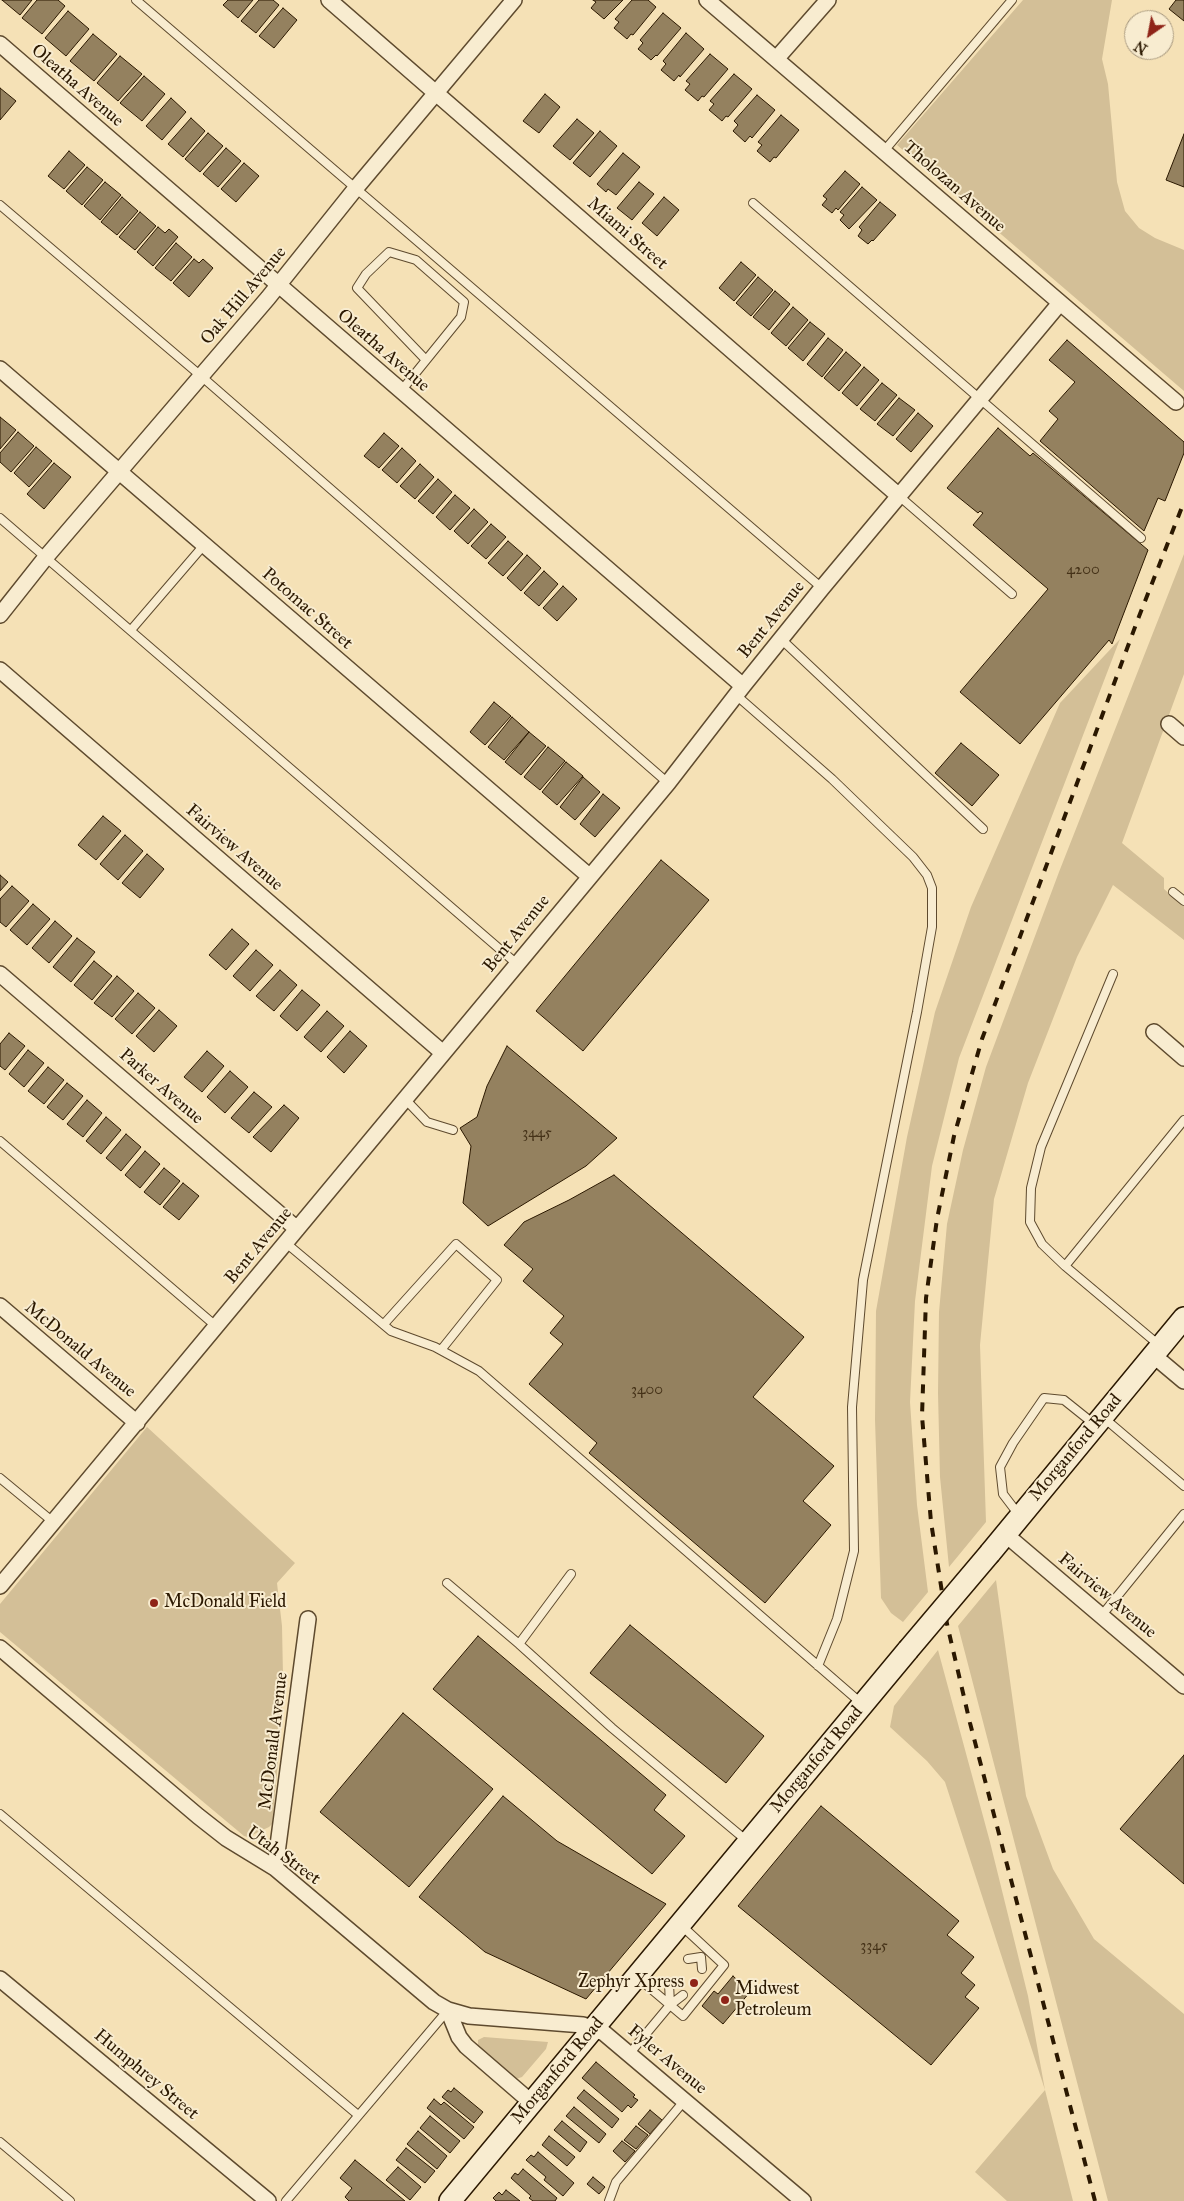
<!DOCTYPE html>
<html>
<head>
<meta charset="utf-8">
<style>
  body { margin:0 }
  #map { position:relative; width:1184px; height:2201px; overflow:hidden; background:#f5e1b6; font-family:"IM FELL Great Primer",serif }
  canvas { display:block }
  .north { position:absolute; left:1124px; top:10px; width:50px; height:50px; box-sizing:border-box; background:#f8ecd0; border:1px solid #a6977d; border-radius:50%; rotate:213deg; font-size:14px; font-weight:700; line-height:20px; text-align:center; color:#2b1800 }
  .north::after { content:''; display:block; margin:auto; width:18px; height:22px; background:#8f2418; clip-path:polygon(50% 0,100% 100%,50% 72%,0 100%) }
</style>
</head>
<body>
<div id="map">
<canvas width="1184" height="2201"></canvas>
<div class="north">N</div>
</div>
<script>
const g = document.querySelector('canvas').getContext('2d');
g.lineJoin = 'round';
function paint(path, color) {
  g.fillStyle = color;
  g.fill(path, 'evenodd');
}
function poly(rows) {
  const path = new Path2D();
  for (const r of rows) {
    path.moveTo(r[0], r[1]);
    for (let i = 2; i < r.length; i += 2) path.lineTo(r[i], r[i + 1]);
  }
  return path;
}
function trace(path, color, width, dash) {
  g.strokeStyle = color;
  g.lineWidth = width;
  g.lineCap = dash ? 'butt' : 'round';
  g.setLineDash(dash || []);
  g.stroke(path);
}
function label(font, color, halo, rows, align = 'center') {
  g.font = font + ' "IM FELL Great Primer",serif';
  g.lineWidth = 4;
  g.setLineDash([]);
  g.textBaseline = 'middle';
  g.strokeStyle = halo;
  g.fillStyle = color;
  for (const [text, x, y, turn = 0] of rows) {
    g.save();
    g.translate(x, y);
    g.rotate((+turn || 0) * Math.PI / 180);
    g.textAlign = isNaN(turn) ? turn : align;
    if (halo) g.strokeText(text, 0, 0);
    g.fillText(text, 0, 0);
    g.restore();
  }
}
paint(poly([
  [1023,0,1112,0,1102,59,1108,84,1117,182,1125,211,1139,228,1155,238,1184,250,1184,391,897,145],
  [1184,554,1184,674,1122,843,1164,878,1164,889,1184,906,1184,940,1113,885,1077,957,1028,1083,994,1199,980,1345,986,1522,949,1567,940,1477,938,1393,939,1312,947,1224,963,1150,986,1067,1059,872],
  [1120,639,959,1058,932,1166,915,1301,910,1402,917,1505,928,1592,903,1622,891,1613,881,1598,875,1420,876,1311,907,1137,935,1012,971,907,1060,703],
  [147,1427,295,1563,277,1583,282,1626,283,1676,281,1731,272,1824,269,1827,248,1837,244,1836,0,1632,0,1604],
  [996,1580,1026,1796,1053,1869,1094,1939,1184,2014,1184,2201,1108,2201,958,1626],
  [938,1650,990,1842,1028,1996,1045,2090,1073,2201,1007,2201,975,2172,1045,2090,945,1782,927,1761,890,1727,894,1706],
  [484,2037,548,2042,546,2049,522,2077,516,2079,481,2050,478,2047,478,2040]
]), '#d3bf97');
const building = poly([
  [2,0,32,0,20,15,2,0],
  [37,0,58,0,65,6,42,34,22,18,37,0],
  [228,0,253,0,238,18,223,5,228,0],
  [259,0,273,0,279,5,256,33,241,21,259,0],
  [593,0,623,0,604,19,591,8,596,2,593,0],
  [632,0,648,0,656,7,633,35,631,34,627,39,614,28,619,22,615,19,632,0],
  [1176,0,1184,0,1184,21,1169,9,1176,0],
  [283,8,297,20,274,48,259,36,283,8],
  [68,11,89,29,66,56,45,38,68,11],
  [663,13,681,28,657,56,656,55,651,60,638,49,643,43,640,40,663,13],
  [686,33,704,49,680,77,679,75,674,81,661,70,666,64,663,61,686,33],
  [93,34,117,54,94,81,70,61,93,34],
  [710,54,728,69,704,97,702,96,698,101,685,90,690,84,686,81,710,54],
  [120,56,142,74,118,101,97,83,120,56],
  [734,74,752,89,728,117,726,116,722,121,709,110,714,104,710,101,734,74],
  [144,76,165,94,142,121,120,103,144,76],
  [0,88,16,101,0,120,0,88],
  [545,94,560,107,539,133,523,121,545,94],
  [757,95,775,110,752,138,750,136,745,142,733,131,738,125,734,121,757,95],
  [171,98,186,112,162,140,146,126,171,98],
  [781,115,799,130,776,158,774,157,770,162,757,151,762,145,758,142,781,115],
  [191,118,205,131,183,157,168,144,191,118],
  [577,119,594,133,570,160,553,146,577,119],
  [600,131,617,146,590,177,573,163,600,131],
  [208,133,223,146,200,172,185,159,208,133],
  [1184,134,1184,187,1166,180,1184,134],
  [226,148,241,161,218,187,203,174,226,148],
  [69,151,85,165,64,189,48,176,69,151],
  [623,153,640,167,616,195,608,189,606,192,597,184,623,153],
  [244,163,259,176,236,202,221,189,244,163],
  [87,167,103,180,82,205,66,191,87,167],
  [845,171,860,184,838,210,836,208,832,213,822,205,827,199,823,196,845,171],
  [105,182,121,195,100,220,84,206,105,182],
  [639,182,654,194,632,220,617,208,639,182],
  [862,187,877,200,849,229,840,220,844,215,840,212,862,187],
  [122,197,138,211,117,235,101,222,122,197],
  [664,197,679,210,657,236,642,223,664,197],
  [880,202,896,215,873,241,872,240,868,244,858,236,862,230,859,227,880,202],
  [140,212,156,226,135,250,119,237,140,212],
  [158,227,165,233,169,229,178,237,153,266,137,252,158,227],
  [176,243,192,257,171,281,155,268,176,243],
  [194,259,199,263,203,259,213,268,189,297,173,283,194,259],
  [741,262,756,275,734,301,719,288,741,262],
  [758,277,773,290,751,316,736,303,758,277],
  [775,291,790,304,769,330,753,317,775,291],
  [793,307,808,320,786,346,771,333,793,307],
  [810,322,825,334,803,361,788,348,810,322],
  [828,338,843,350,822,377,807,364,828,338],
  [1067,340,1184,442,1184,453,1165,501,1158,498,1144,531,1040,441,1058,419,1049,411,1075,382,1049,360,1067,340],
  [846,352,861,365,839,391,824,378,846,352],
  [864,367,879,380,857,406,842,393,864,367],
  [882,383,897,395,875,421,860,409,882,383],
  [899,398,915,410,893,436,877,424,899,398],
  [918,413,933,426,911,452,896,439,918,413],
  [0,417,16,430,0,449,0,417],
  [998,428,1030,456,1033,453,1148,550,1112,644,1109,640,1020,744,960,692,1048,589,973,525,983,513,980,511,978,513,947,488,998,428],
  [18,432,34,446,11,472,0,462,0,453,18,432],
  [384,433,399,446,379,468,364,456,384,433],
  [36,447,52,461,29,487,14,473,36,447],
  [402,448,416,461,397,483,382,470,402,448],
  [54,463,71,477,44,509,27,494,54,463],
  [420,464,434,477,415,499,400,486,420,464],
  [438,479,452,492,433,514,418,501,438,479],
  [455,495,470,508,450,530,436,517,455,495],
  [474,509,488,522,468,544,454,531,474,509],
  [491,524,506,537,486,559,471,546,491,524],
  [508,541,523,554,503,576,488,563,508,541],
  [527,555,541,568,521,591,507,578,527,555],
  [544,571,558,584,539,606,524,593,544,571],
  [563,586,577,599,557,621,543,608,563,586],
  [494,702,511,716,485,745,470,732,494,702],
  [512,717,529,732,504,760,488,747,512,717],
  [529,732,546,746,521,775,505,762,529,732],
  [961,743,999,775,972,806,935,773,961,743],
  [548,747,565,761,540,790,524,777,548,747],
  [566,762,583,776,557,805,542,792,566,762],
  [583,777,600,792,575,820,560,807,583,777],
  [603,794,620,808,595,837,580,824,603,794],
  [103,816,121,831,96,860,78,845,103,816],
  [125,835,143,851,118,880,100,864,125,835],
  [147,854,164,869,140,898,122,883,147,854],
  [661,860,709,900,583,1051,536,1011,661,860],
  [0,875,8,882,0,891,0,875],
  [12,886,29,901,6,927,0,922,0,899,12,886],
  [33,904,50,919,27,945,10,930,33,904],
  [55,921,72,936,49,963,32,948,55,921],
  [232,929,249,944,226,970,209,955,232,929],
  [77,938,95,952,71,982,53,967,77,938],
  [256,950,273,965,250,991,233,976,256,950],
  [94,961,112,976,92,1000,74,985,94,961],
  [280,970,297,985,274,1011,256,996,280,970],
  [117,976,134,991,112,1017,94,1003,117,976],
  [302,990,320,1005,297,1031,280,1016,302,990],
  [138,993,155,1008,132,1034,115,1019,138,993],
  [159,1010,177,1026,154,1052,136,1036,159,1010],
  [327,1011,344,1026,321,1052,304,1037,327,1011],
  [350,1031,367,1046,344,1073,327,1057,350,1031],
  [9,1033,25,1046,5,1070,0,1066,0,1044,9,1033],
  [507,1046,617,1138,586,1166,488,1226,463,1203,471,1146,460,1128,477,1117,487,1086,507,1046],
  [28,1050,44,1063,24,1087,9,1074,28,1050],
  [207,1051,224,1066,202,1092,184,1077,207,1051],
  [48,1067,64,1080,44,1104,28,1091,48,1067],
  [230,1071,248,1087,225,1113,207,1097,230,1071],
  [67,1083,83,1096,63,1120,47,1107,67,1083],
  [254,1092,272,1107,249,1133,231,1118,254,1092],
  [87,1100,102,1113,83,1137,67,1124,87,1100],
  [284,1105,299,1118,271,1152,253,1137,284,1105],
  [106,1117,121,1130,101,1154,86,1141,106,1117],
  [126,1134,141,1147,121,1171,106,1158,126,1134],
  [145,1151,160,1164,140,1188,125,1175,145,1151],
  [164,1168,180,1181,160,1205,144,1192,164,1168],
  [614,1175,804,1337,753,1397,834,1466,803,1501,831,1525,765,1603,589,1453,597,1443,529,1384,563,1344,550,1333,564,1316,523,1281,533,1269,504,1245,524,1222,569,1200,614,1175],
  [183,1183,199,1196,179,1220,163,1207,183,1183],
  [630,1625,764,1736,726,1783,590,1673,630,1625],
  [478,1636,666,1795,654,1810,685,1836,652,1874,433,1689,478,1636],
  [403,1713,493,1789,409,1887,320,1812,403,1713],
  [1184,1755,1184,1884,1120,1829,1184,1755],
  [503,1796,557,1841,666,1904,586,1999,485,1952,419,1897,503,1796],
  [821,1806,959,1921,947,1935,974,1957,961,1973,975,1985,965,1997,979,2008,931,2065,738,1906,821,1806],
  [733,1976,750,1992,723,2024,702,2006,714,1991,718,1994,733,1976],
  [596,2062,635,2095,633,2097,638,2100,631,2108,628,2105,622,2112,582,2078,596,2062],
  [454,2088,483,2112,474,2123,442,2097,448,2090,451,2092,454,2088],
  [584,2090,619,2119,612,2128,577,2098,584,2090],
  [434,2099,441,2105,444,2102,474,2127,464,2139,427,2108,434,2099],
  [574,2107,606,2134,599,2143,566,2116,574,2107],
  [650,2110,662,2120,650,2134,638,2124,650,2110],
  [430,2116,460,2141,450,2153,420,2128,430,2116],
  [562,2121,587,2142,580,2152,554,2130,562,2121],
  [636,2126,648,2135,636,2149,624,2140,636,2126],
  [418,2131,447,2156,437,2169,407,2144,418,2131],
  [549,2136,575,2157,567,2166,542,2145,549,2136],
  [622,2141,635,2151,625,2162,613,2151,622,2141],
  [406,2148,435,2171,425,2183,396,2160,406,2148],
  [538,2152,574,2183,563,2196,544,2180,546,2177,526,2160,531,2155,534,2157,538,2152],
  [355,2160,405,2201,349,2201,345,2197,352,2188,340,2178,355,2160],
  [398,2167,421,2187,410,2200,386,2180,398,2167],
  [523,2169,557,2198,555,2201,533,2201,529,2198,531,2196,511,2178,515,2173,518,2175,523,2169],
  [593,2177,605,2187,599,2194,587,2184,593,2177],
  [506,2190,520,2201,496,2201,493,2198,499,2192,502,2195,506,2190]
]);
paint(building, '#94815f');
trace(building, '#2b1800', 1);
const lane = poly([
  [136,0,822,588],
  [884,151,1012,0],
  [753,203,1141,538],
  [0,205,201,376,668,783],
  [401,391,414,375,461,317,464,302,416,260,389,252,366,274,357,288,426,360],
  [899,496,1012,594],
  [0,518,517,964],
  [131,630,204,545],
  [781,639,983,829],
  [736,695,832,779,913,857,927,875,932,888,932,927,917,1012,863,1280,852,1407,854,1551,837,1619,818,1666],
  [1173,892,1184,901],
  [405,1099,427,1122,453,1130],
  [0,1141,217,1327],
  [286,1243,391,1331,435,1347,479,1371,861,1703],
  [1065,1266,1042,1244,1030,1222,1031,1188,1041,1147,1113,974],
  [384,1324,456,1244,497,1280,441,1350],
  [1159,1345,1065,1266,1184,1120],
  [1104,1418,1184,1486],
  [0,1478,52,1521],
  [1019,1515,1003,1494,1000,1467,1013,1443,1044,1398,1064,1400,1094,1424],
  [447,1583,519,1644,612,1728,747,1841],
  [1102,1615,1184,1514],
  [519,1644,571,1574],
  [0,1814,358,2115],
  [688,1959,701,1957,702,1969],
  [669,1983,670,2005,683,1995],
  [670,2005,683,2016,724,1965,682,1926],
  [630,2053,670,2005,637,1977],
  [0,2142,70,2201],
  [286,2201,448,2010],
  [609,2201,616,2182,685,2100]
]);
const street = poly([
  [329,0,899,496],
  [707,0,1176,402],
  [0,44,743,686],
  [777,58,828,0],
  [0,369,589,876],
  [0,615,46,557,268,298,356,188,514,0],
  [0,670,443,1053],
  [1169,724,1184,737],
  [0,974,297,1229],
  [1154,1032,1184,1058],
  [0,1306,137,1423],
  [1153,1355,1184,1381],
  [1005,1534,1184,1686],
  [0,1586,668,783,743,686,822,588,1060,303],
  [0,1648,198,1816,226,1838,275,1868,434,2002,448,2010,469,2016,583,2025,604,2033,803,2201],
  [275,1868,308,1619],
  [0,1979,268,2201],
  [448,2010,459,2037,466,2046,532,2103]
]);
const secondary = poly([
  [990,1553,1184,1318],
  [450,2201,908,1650]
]);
trace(lane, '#5e4a2e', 10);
trace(street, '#5e4a2e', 18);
trace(secondary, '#2b1800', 24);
trace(lane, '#f8ecd0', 8);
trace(street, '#f8ecd0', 15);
trace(secondary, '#f8ecd0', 21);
trace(poly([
  [1095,2201,970,1723,947,1624,931,1522,922,1416,926,1298,937,1219,954,1136,982,1039,1138,619,1184,502]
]), '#2b1800', 4, [9, 9]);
const secondaryBridge = poly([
  [908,1650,990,1553]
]);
trace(secondaryBridge, '#2b1800', 24, []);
trace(secondaryBridge, '#f8ecd0', 21);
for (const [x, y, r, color] of [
  [154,1603,5,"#8f2418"],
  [694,1983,5,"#8f2418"],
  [725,2000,5,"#8f2418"]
]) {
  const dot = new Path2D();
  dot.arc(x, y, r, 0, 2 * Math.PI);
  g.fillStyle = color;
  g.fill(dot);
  trace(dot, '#f8ecd0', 2);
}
label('15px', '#453218', null, [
  ["4200",1083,570],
  ["3445",537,1133],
  ["3400",647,1390],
  ["3345",874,1946]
]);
label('18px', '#2b1800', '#f8ecd0', [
  ["Oleatha Avenue",77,86,41],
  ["Tholozan Avenue",954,187,41],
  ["Miami Street",627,234,41],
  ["Oak Hill Avenue",244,296,-50],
  ["Oleatha Avenue",383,351,41],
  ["Potomac Street",307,609,41],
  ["Bent Avenue",772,620,-51],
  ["Fairview Avenue",234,848,41],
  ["Bent Avenue",517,934,-51],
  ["Parker Avenue",161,1087,41],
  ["Bent Avenue",259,1246,-50],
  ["McDonald Avenue",80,1350,40],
  ["Morganford Road",1076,1448,-50],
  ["Fairview Avenue",1107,1596,40],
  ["McDonald Avenue",274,1741,-83],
  ["Morganford Road",817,1760,-50],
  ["Utah Street",283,1856,36],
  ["Fyler Avenue",667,2060,40],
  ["Morganford Road",558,2071,-50],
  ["Humphrey Street",146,2075,40]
]);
label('18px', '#2b1800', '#f8ecd0', [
  ["McDonald Field",164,1603],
  ["Zephyr Xpress",684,1983,"right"],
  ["Midwest",735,1990],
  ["Petroleum",735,2011]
], 'left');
</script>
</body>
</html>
